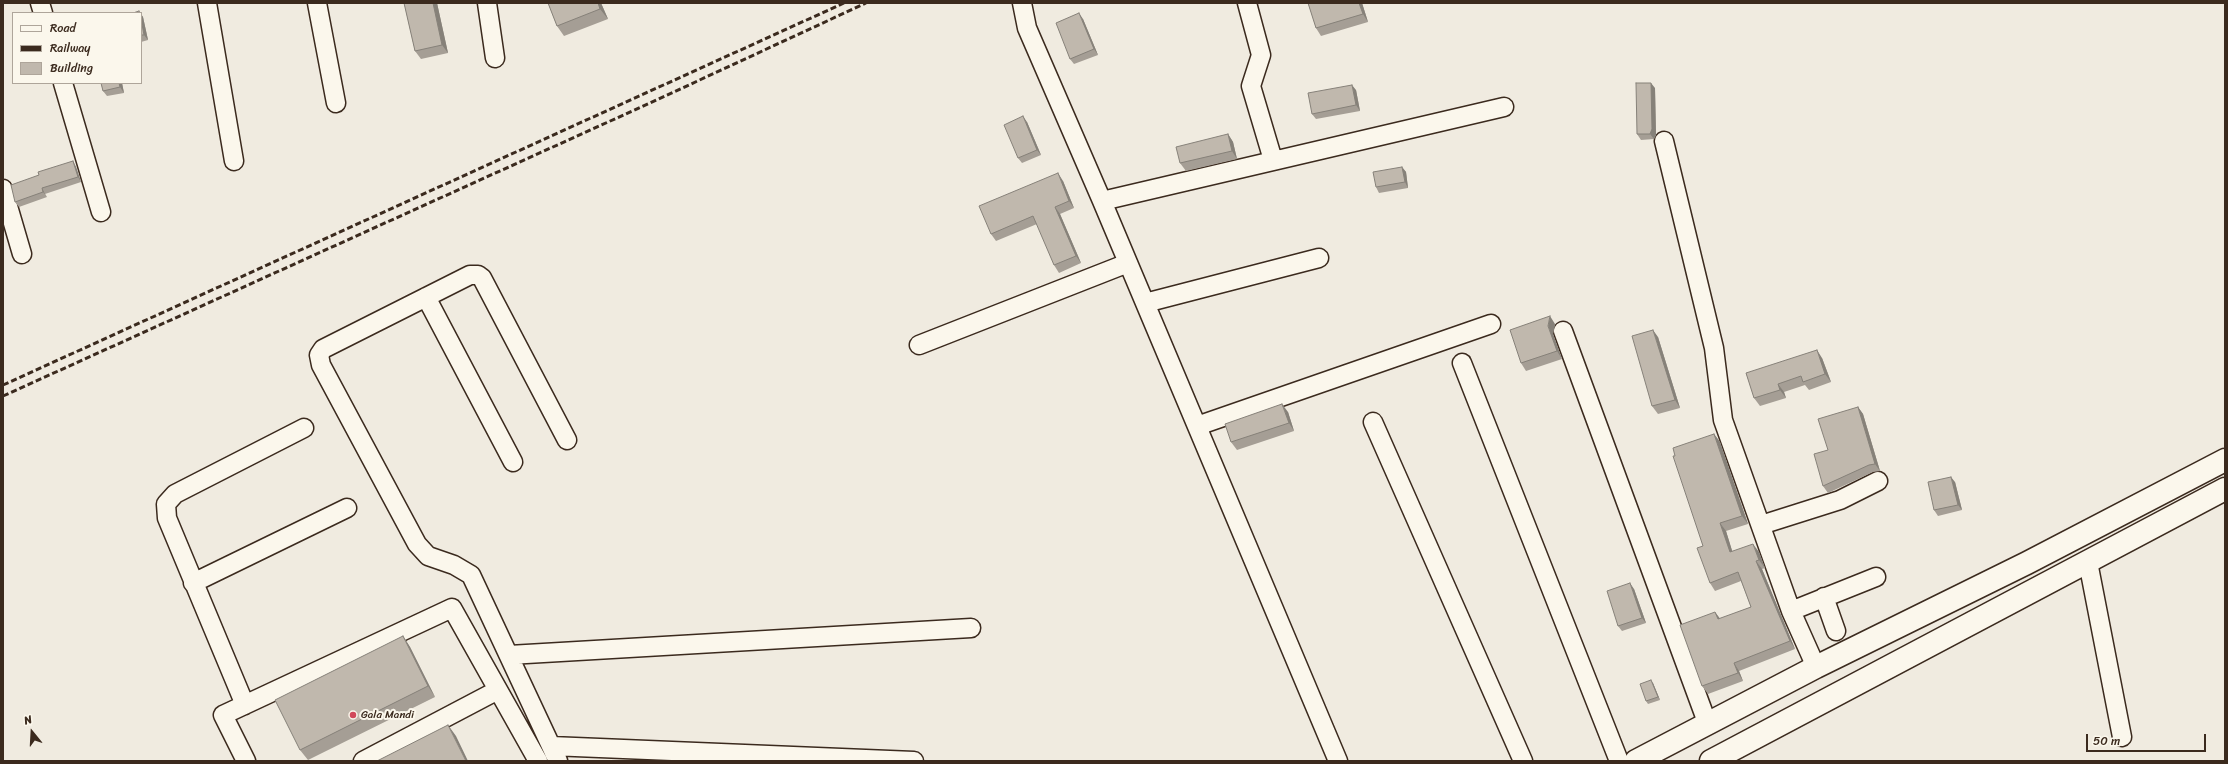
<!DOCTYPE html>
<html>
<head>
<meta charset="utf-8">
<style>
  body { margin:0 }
  #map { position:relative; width:2228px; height:764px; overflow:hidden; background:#f0ebe0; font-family:Sriracha,sans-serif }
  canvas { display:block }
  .frame { position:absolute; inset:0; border:4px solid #3b2a1e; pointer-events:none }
  .legend { position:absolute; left:12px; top:12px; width:130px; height:72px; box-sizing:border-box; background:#fbf7ec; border:1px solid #aea59a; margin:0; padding:5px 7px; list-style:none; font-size:12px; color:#3b2a1e }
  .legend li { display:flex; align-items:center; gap:8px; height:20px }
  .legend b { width:20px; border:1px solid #aea59a }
  .north { position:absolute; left:12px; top:712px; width:40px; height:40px; -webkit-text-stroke:3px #fbf7ec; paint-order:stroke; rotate:342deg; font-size:11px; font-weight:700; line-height:16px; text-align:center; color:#3b2a1e }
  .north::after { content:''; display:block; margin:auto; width:14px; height:18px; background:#3b2a1e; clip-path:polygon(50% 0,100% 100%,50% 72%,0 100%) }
  .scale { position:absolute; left:2086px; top:734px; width:120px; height:18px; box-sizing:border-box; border:2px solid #3b2a1e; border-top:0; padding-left:5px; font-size:12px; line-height:14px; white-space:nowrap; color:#3b2a1e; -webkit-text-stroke:3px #fbf7ec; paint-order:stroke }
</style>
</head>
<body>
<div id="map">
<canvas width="2228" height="764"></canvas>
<div class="frame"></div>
<ul class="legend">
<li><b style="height:5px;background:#fbf7ec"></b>Road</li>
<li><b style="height:5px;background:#3b2a1e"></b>Railway</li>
<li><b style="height:11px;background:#c0b8ad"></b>Building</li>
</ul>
<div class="north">N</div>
<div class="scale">50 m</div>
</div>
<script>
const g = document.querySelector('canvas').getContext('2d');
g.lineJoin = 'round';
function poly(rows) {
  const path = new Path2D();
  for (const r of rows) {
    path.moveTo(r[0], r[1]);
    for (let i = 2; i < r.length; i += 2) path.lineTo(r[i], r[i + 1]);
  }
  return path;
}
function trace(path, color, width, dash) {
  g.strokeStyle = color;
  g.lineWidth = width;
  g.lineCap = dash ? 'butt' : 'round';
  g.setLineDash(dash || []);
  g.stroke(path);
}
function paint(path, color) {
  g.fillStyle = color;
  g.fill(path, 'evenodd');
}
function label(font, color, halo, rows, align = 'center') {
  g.font = font + ' Sriracha,sans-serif';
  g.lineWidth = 4;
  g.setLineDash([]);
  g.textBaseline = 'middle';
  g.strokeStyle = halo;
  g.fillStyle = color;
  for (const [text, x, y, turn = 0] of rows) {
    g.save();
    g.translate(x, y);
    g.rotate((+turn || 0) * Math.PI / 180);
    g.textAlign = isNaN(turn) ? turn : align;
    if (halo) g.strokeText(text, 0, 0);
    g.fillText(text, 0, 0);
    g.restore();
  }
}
const minor = poly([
  [40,3,43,13],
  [207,3,234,161],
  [317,3,336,103],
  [487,3,495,58],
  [1022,3,1027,28,1102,201,1338,761],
  [1247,3,1261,55,1251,86,1273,160],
  [63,83,101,212],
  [1664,141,1714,348,1723,420,1791,611,1816,667],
  [3,189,22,254],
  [1102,201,1504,107],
  [426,297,513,462],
  [1145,303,1319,258],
  [1563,331,1708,725],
  [919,345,1128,263],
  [1462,363,1619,761],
  [1373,422,1523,761],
  [1197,426,1491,324],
  [1761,525,1840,500,1878,481],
  [2088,562,2122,737],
  [193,583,347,508],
  [1824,597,1836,631],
  [1791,611,1876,577],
  [509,655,971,628],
  [245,705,167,518,166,504,175,494,304,428],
  [551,746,914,761],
  [246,761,223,715,452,608,538,761],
  [363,761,498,690],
  [558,761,471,575,454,565,428,556,417,544,321,365,319,355,323,349,470,275,478,275,482,278,567,440]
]);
const major = poly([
  [1636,761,1816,667,2027,563,2225,460],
  [1711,761,2225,489]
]);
trace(minor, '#3b2a1e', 21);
trace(major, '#3b2a1e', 25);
trace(minor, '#fbf7ec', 18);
trace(major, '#fbf7ec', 22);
trace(poly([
  [3,385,844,3],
  [3,396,650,103,866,3]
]), '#3b2a1e', 3, [6, 3]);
paint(poly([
  [404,3,437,3,448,53,421,59,415,51],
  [548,3,601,3,608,19,564,36,557,26],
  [1308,3,1362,3,1368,22,1321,36,1316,28],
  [141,14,143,17,148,40,141,42],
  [1083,19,1098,55,1074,64,1070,59],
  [101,83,122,83,124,93,107,96,103,91],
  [1655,88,1656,135,1654,139,1641,140,1637,134],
  [1356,90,1360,111,1316,119,1312,114],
  [1027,122,1041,155,1022,163,1018,158],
  [1228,134,1233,142,1237,159,1186,171,1180,163],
  [73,161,76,167,81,182,45,194,47,197,19,207,15,202,39,175],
  [1402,167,1406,172,1408,188,1379,193,1376,187],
  [1063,181,1074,208,1060,214,1081,263,1059,273,1054,265,1037,224,996,241,991,234],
  [1555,324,1553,334,1562,359,1526,371,1521,363],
  [1658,337,1680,408,1658,414,1652,406],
  [1822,358,1831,382,1809,390,1805,385,1784,392,1786,398,1760,406,1754,398,1746,373],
  [1858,407,1863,414,1880,471,1873,472,1828,493,1823,486,1828,450],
  [1288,412,1294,431,1237,450,1231,442],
  [1714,434,1720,442,1748,524,1726,531,1732,551,1759,552,1765,568,1762,569,1795,649,1739,671,1743,681,1708,694,1702,686,1715,612,1720,619,1751,607,1741,581,1715,591,1710,583,1703,546,1675,456],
  [1955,482,1962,510,1938,516,1934,510],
  [1634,589,1646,623,1622,631,1618,626],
  [403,636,410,647,435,697,308,760,300,750],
  [1653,683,1660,700,1648,704,1646,701]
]), '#a59e95');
paint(poly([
  [433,3,437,3,448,53,442,45],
  [598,3,601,3,608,19,600,9],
  [1359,3,1362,3,1368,22,1363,14],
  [1079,13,1083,19,1098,55,1094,49],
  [141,14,143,17,148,40,144,35,141,19],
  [119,83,122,83,124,93,120,87],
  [1651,83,1655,88,1656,135,1654,139,1650,134],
  [1352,85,1356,90,1360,111,1356,105],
  [1023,116,1027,122,1041,155,1037,150],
  [1228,134,1233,142,1237,159,1232,151],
  [73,161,76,167,81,182,78,177],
  [1402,167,1406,172,1408,188,1405,182],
  [1058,173,1063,181,1074,208,1069,201],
  [42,188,45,194,47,197,43,192],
  [1055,207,1060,214,1081,263,1076,256],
  [1550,316,1555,324,1553,334,1562,359,1557,351,1548,326],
  [1653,330,1658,337,1680,408,1675,400],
  [1817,350,1822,358,1831,382,1825,374],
  [1778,384,1784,392,1786,398,1780,390],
  [1282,404,1288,412,1294,431,1289,423],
  [1858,407,1863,414,1880,471,1875,464],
  [1714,434,1720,442,1748,524,1742,516],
  [1951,477,1955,482,1962,510,1958,505],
  [1720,523,1726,531,1735,560,1730,552],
  [1753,544,1759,552,1765,568,1759,560],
  [1756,561,1762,569,1795,649,1790,641],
  [1630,583,1634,589,1646,623,1642,618],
  [1715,612,1721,620,1718,619],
  [403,636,410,647,435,697,428,686],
  [1734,663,1739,671,1743,681,1738,673],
  [1651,680,1653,683,1660,700,1658,697],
  [448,725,456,736,468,761,466,761]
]), '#868179');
const building = poly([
  [404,3,433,3,442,45,415,51,404,3],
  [548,3,598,3,600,9,557,26,548,3],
  [1308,3,1359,3,1363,14,1316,28,1308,3],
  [139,11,140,13,133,13,139,11],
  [1079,13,1094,49,1070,59,1056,23,1079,13],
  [141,19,144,35,141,35,141,19],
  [101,83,119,83,120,87,103,91,101,83],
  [1636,83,1651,83,1652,129,1650,134,1637,134,1636,83],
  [1352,85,1356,105,1312,114,1308,93,1352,85],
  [1023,116,1037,150,1018,158,1004,125,1023,116],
  [1228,134,1232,151,1180,163,1176,147,1228,134],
  [73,161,78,177,42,188,43,192,15,202,11,185,39,175,38,172,73,161],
  [1402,167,1405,182,1376,187,1373,172,1402,167],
  [1058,173,1069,201,1055,207,1076,256,1054,265,1033,216,991,234,979,206,1058,173],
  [1550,316,1548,326,1557,351,1521,363,1510,330,1550,316],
  [1653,330,1675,400,1652,406,1632,336,1653,330],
  [1817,350,1825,374,1803,382,1801,376,1778,384,1780,390,1754,398,1746,373,1817,350],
  [1282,404,1289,423,1231,442,1225,424,1282,404],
  [1858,407,1875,464,1869,465,1823,486,1814,454,1828,450,1818,419,1858,407],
  [1714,434,1742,516,1720,523,1730,552,1753,544,1759,560,1756,561,1790,641,1734,663,1738,673,1702,686,1680,625,1715,612,1718,619,1751,607,1738,572,1710,583,1697,548,1703,546,1673,456,1675,456,1673,448,1714,434],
  [1951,477,1958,505,1934,510,1928,482,1951,477],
  [1630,583,1642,618,1618,626,1607,591,1630,583],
  [403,636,428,686,300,750,275,700,403,636],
  [1651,680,1658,697,1646,701,1640,684,1651,680],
  [448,725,466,761,377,761,448,725]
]);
paint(building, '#c0b8ad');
trace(building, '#868179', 1);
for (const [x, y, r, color] of [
  [353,715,4,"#d1495b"]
]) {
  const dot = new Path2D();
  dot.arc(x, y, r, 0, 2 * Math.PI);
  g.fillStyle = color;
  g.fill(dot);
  trace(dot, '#fbf7ec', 1.5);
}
label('11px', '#3b2a1e', '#fbf7ec', [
  ["Gala Mandi",361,715]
], 'left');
</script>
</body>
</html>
